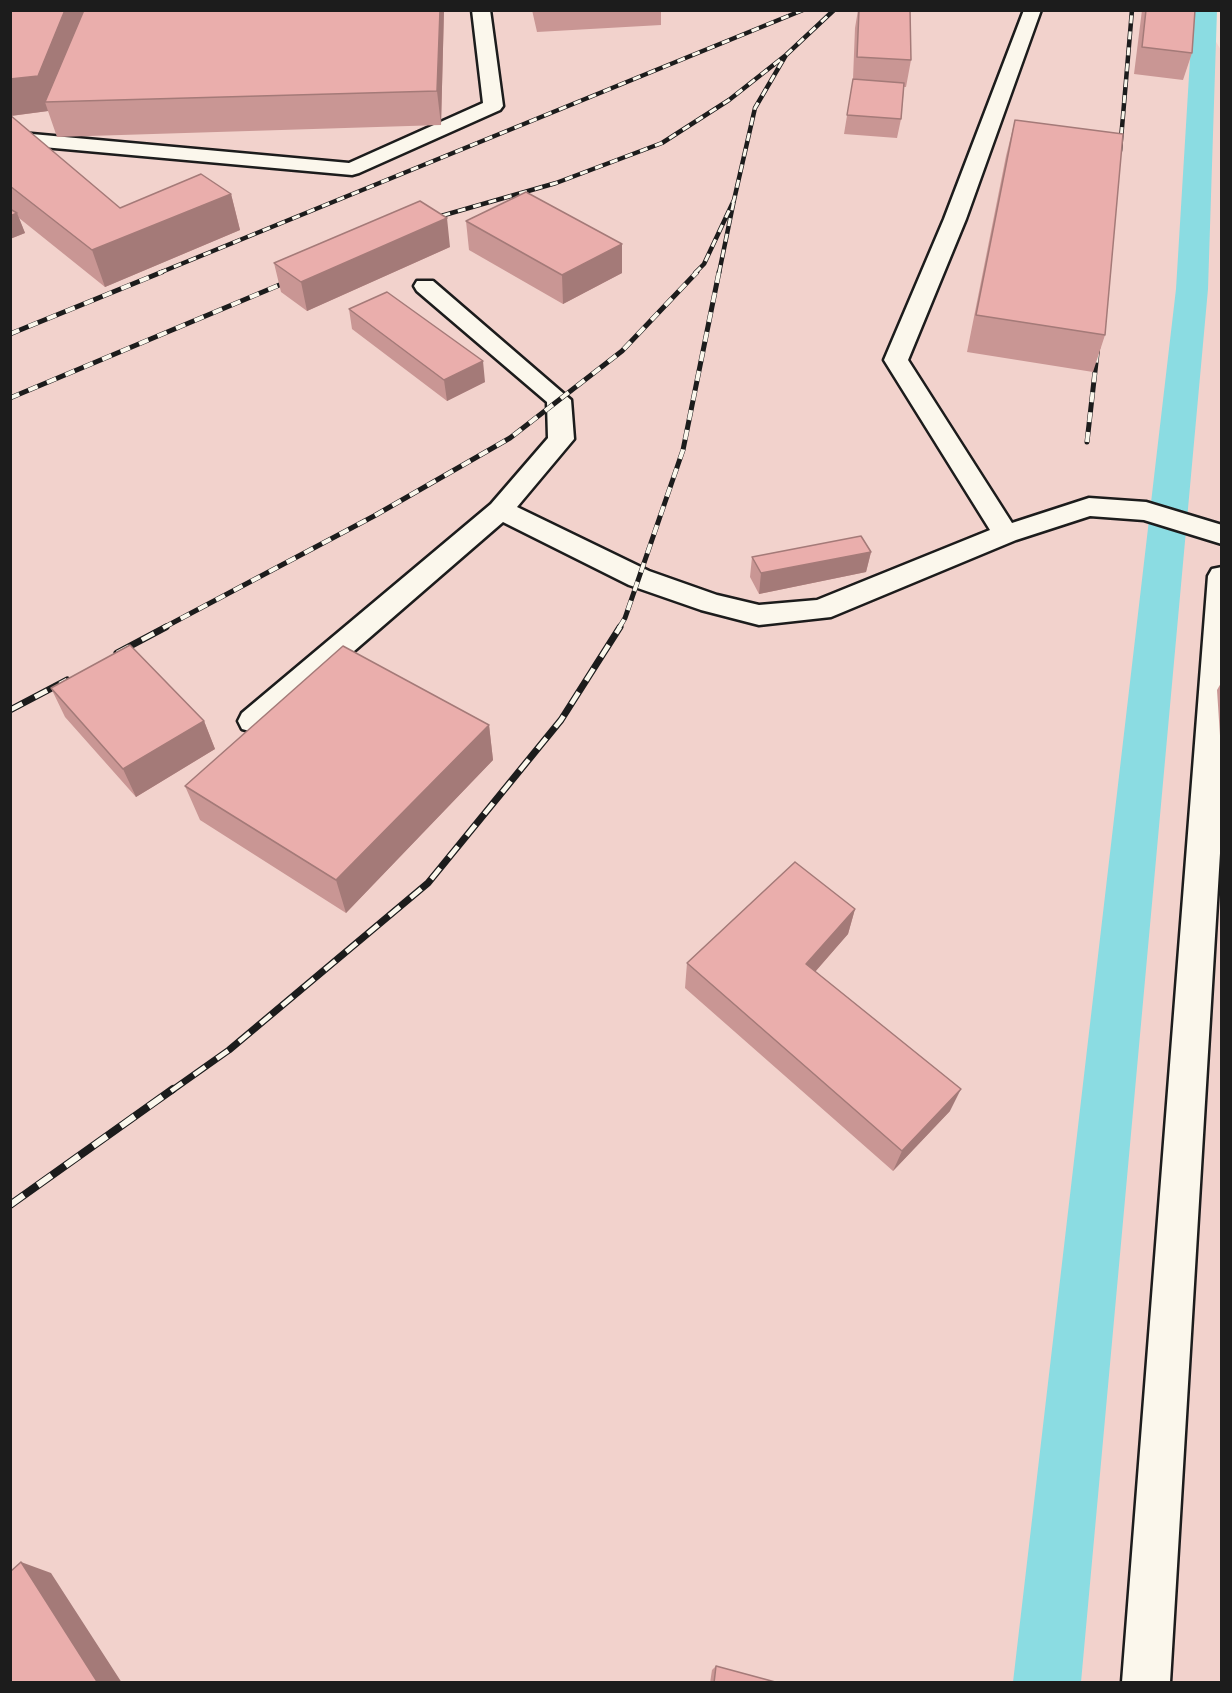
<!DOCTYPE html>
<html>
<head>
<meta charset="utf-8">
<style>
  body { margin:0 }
  #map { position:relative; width:1232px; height:1693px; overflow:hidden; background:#f6e1d9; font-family:Kalam,sans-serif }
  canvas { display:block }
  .frame { position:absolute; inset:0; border:12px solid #1c1c1c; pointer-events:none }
</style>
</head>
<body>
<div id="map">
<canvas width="1232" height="1693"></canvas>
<div class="frame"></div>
</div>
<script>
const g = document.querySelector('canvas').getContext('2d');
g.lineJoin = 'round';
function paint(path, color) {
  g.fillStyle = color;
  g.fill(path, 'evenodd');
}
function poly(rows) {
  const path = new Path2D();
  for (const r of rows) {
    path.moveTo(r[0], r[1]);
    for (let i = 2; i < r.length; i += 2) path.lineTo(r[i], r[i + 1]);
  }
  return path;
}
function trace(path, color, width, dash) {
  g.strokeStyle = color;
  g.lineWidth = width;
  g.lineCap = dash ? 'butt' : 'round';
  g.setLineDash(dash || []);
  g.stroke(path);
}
paint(poly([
  [11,11,1198,11,1222,52,1221,1682,11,1682]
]), '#f2d2cc');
paint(poly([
  [1193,10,1217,10,1208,289,1081,1682,1013,1682,1176,289,1193,10]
]), '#8bdce2');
const minor = poly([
  [472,10,490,10,503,106,500,110,359,173,352,175,10,144,10,132,349,163,483,103,472,10],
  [1024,10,1041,10,966,219,908,360,1012,523,1089,498,1146,502,1222,525,1222,544,1144,520,1090,516,1016,540,831,617,759,625,701,610,629,585,503,522,264,729,253,732,242,729,238,721,242,713,491,504,548,438,547,402,417,291,414,286,417,281,433,281,571,400,574,439,517,507,649,571,717,595,759,605,817,600,990,530,884,360,944,219,1024,10],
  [1222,567,1222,820,1170,1682,1122,1682,1208,576,1212,569,1222,567]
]);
trace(minor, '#1c1c1c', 5);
paint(minor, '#fbf7ec');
const railFar3 = poly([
  [1120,151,1132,10],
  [427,220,556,183,662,143,729,100,786,55,834,10],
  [159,273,803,10],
  [695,273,704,264,734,200,755,108,786,55],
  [719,273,734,200]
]);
const railFar2 = poly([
  [10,334,162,272],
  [10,398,296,278],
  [1087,442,1098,345],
  [163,628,374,516,510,438,622,351,697,272],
  [619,628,625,618,683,450,719,272]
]);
const railFar1 = poly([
  [117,653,166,627],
  [10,710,67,680],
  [171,1091,229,1050,428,883,561,720,620,627]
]);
const rail = poly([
  [10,1205,173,1089]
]);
trace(railFar3, '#1c1c1c', 4.5);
trace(railFar2, '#1c1c1c', 5);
trace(railFar1, '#1c1c1c', 7);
trace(rail, '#1c1c1c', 8);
trace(railFar3, '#fbf7ec', 3, [8]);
trace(railFar2, '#fbf7ec', 4, [10]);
trace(railFar1, '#fbf7ec', 4.5, [14]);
trace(rail, '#fbf7ec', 6, [17]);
paint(poly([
  [10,10,444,10,441,125,57,137,48,111,11,116,120,208,231,194,240,230,105,287,19,218,25,233,10,239],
  [532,10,661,10,661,25,537,32],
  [858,10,910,10,911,60,906,87,904,87,901,119,897,138,844,134,853,79,855,28],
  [1142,10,1195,10,1192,53,1183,80,1134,74],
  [1015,120,1105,335,1093,372,967,352,1006,156],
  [466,221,622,244,622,273,563,304,469,250],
  [450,247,307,311,281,292,274,263],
  [349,309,485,382,447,401,352,329],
  [871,552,866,572,759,594,750,577,752,557],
  [1221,683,1221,751,1217,690],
  [51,688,204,721,215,749,136,797,65,717],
  [489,725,493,760,346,913,200,820,185,786],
  [855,909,848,934,815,972,950,1111,893,1171,685,988,687,963],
  [716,1666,779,1683,710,1683,712,1670]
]), '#c99694');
paint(poly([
  [65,10,89,10,45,102,48,111,10,116,10,79],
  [440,10,444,10,441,125,437,91],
  [231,194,240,230,105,287,92,250],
  [17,213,25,233,10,239,10,216],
  [447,218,450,247,307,311,301,282],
  [622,244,622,273,563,304,562,275],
  [483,361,485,382,447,401,444,380],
  [871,552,866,572,759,594,761,573],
  [204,721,215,749,136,797,123,769],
  [489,725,493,760,346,913,336,880],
  [855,909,848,934,800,989,806,964],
  [961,1089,950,1111,893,1171,902,1151],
  [21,1562,51,1573,122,1683,98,1683]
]), '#a47a78');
const building = poly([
  [10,10,65,10,38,76,10,79,10,10],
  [84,10,440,10,437,91,45,102,84,10],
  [859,10,910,10,911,60,857,57,859,10],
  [1146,10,1195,10,1192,53,1142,47,1146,10],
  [853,79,904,83,901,119,847,115,853,79],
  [10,115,120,208,201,174,231,194,92,250,10,186,10,115],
  [1015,120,1123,134,1105,335,976,315,1015,120],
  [526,192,622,244,562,275,466,221,526,192],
  [420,201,447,218,301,282,274,263,420,201],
  [10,209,17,213,10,216,10,209],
  [387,292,483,361,444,380,349,309,387,292],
  [861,536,871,552,761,573,752,557,861,536],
  [130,645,204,721,123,769,51,688,130,645],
  [343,646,489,725,336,880,185,786,343,646],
  [795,862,855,909,806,964,961,1089,902,1151,687,963,795,862],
  [21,1562,98,1683,10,1683,10,1572,21,1562],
  [716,1666,779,1683,714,1683,716,1666]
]);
paint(building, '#eaaeac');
trace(building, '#a47a78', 1.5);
</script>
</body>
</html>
